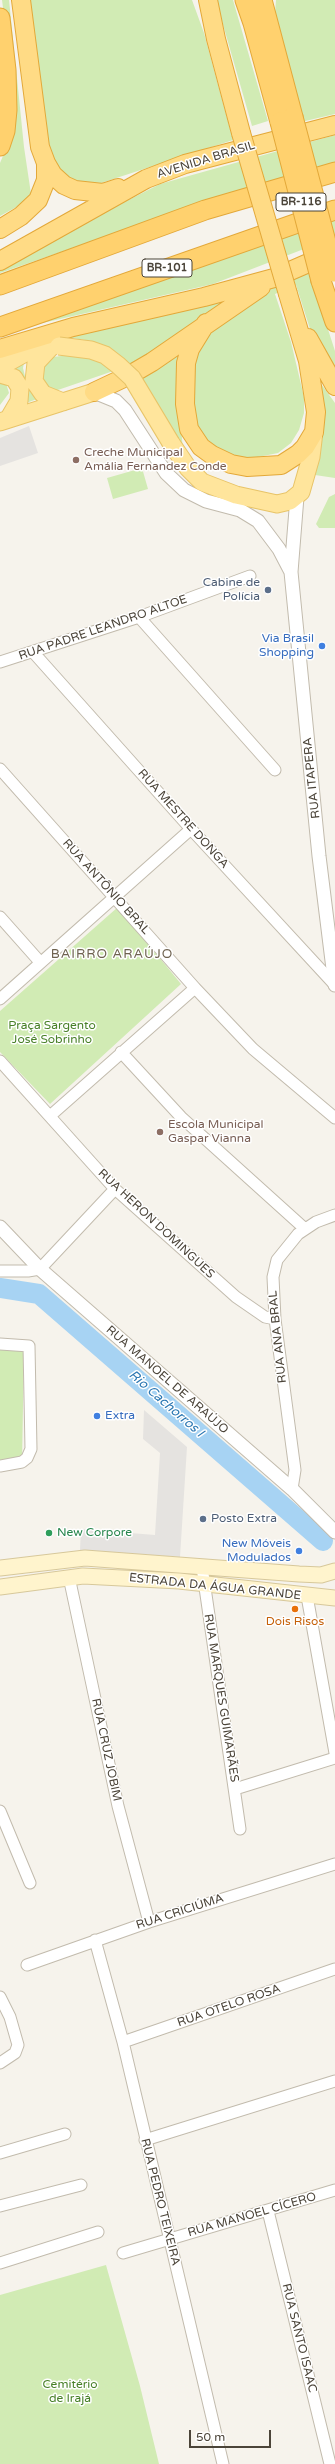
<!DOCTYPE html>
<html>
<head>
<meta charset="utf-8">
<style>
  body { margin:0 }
  #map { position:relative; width:335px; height:2464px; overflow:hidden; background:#f6f3ec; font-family:"Varela Round",sans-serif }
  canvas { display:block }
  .scale { position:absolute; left:189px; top:2430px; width:82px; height:18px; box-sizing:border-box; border:2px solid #4b4439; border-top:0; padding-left:5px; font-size:12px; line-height:14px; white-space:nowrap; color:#4b4439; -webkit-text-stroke:3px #fff; paint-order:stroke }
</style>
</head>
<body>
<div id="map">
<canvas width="335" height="2464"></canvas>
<div class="scale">50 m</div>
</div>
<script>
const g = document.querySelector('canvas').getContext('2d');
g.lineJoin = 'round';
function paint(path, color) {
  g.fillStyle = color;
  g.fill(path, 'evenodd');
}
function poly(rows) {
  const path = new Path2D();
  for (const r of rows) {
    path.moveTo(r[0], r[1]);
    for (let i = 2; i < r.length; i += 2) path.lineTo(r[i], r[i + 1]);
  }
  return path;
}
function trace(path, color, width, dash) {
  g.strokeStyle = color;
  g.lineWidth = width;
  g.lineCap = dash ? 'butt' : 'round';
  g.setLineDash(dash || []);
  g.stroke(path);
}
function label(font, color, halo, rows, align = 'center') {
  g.font = font + ' "Varela Round",sans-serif';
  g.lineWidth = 3;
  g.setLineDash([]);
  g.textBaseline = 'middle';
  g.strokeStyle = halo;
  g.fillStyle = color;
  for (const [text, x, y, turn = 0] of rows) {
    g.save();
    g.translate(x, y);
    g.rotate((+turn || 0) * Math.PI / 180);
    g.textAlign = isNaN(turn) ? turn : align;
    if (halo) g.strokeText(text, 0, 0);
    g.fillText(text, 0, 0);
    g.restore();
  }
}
paint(poly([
  [2,0,9,0,24,147,31,194,20,205,0,216,0,163,10,139,10,62],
  [28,0,192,0,204,33,233,140,101,183,76,182,61,174,46,152],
  [216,0,233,0,268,121,252,126],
  [276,0,335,0,335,114,301,122,275,13],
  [335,135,335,164,165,216,0,273,0,265,160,184],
  [335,216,335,237,213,284,25,327],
  [335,256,312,280,335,351,335,375,310,329,296,285,275,294,291,342,304,397,304,413,299,430,291,443,278,453,243,460,205,442,186,406,190,351,235,304],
  [235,294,208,315,131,365,52,392,40,378,45,358,69,355,81,357,92,341,65,337],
  [184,344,179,402,183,451,139,376],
  [25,358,23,368,28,389,37,399,21,405,4,367],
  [0,378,5,380,9,393,0,405],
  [319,381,335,403,335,478,315,475],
  [142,468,148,489,113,499,107,478],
  [335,494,335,528,319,528,316,524,329,497],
  [118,907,181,984,50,1104,0,1052,0,1011],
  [0,1347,24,1349,22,1462,0,1461],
  [106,2265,140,2386,159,2464,0,2464,0,2295]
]), '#d1ebb4');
paint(poly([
  [29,426,38,453,0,466,0,438],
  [144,1410,187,1447,180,1557,80,1550,81,1529,155,1535,160,1453,143,1439]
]), '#e5e3e0');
trace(poly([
  [0,1288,39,1294,323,1541]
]), '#a7d3f3', 20);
const minor = poly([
  [139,617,275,770],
  [33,652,191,829,335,985],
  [0,662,139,617,250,576],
  [0,769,195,988,253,1049,335,1118],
  [0,917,40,962],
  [0,999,191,829],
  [121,1052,181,1117,304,1228],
  [0,1061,115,1189,236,1297,265,1317,275,1319],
  [50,1116,195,988],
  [0,1271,28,1271,40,1269,115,1189],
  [0,1344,29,1346,31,1449,27,1458,22,1462,0,1466],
  [292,1489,295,1470,275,1319,273,1277,277,1260,298,1234,316,1222,335,1215],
  [202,1567,240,1829],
  [69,1577,118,1806,149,1922],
  [307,1596,335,1753],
  [235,1789,335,1758],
  [0,1811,30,1883],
  [95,1940,123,2042,223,2464],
  [27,1965,149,1922,335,1864],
  [0,1997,10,2017,18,2045,15,2053,0,2063],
  [123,2042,335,1969],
  [145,2140,335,2081],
  [0,2153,65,2134],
  [0,2206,81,2185],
  [268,2211,330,2464],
  [123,2253,335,2190],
  [0,2263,98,2232]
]);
const tertiary = poly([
  [94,392,116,401,125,410,166,473,184,490,206,501,240,510,258,521,279,549,291,572],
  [297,497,291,572,319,856,335,985],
  [0,1227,40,1269,292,1489,335,1532]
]);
const secondary = poly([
  [0,1568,85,1558,299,1574,321,1575,335,1571],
  [0,1587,83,1576,179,1581,335,1598]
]);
const primary = poly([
  [51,347,36,363,34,381,43,394,63,402],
  [0,367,25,353,50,347],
  [0,374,14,378,20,388,19,401,9,418],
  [0,422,94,392],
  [171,443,188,468,202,482,236,495,277,504,290,501,301,492,311,457,314,432]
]);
const trunk = poly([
  [21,0,40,147,46,163,53,175,64,185,75,190,103,193,118,188],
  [208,0,216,39,241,133],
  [0,229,21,216,38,200,46,180,46,163],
  [0,261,146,179,185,164,335,125],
  [206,323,190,349,186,363,185,404,189,429,201,447,212,455,231,464,247,467,281,465,298,454,305,447,314,432,316,412,308,361,288,294],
  [308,338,335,386],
  [0,349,73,327,204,297,274,278,329,254],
  [94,392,128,376,152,362,261,287]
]);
const motorway = poly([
  [245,0,253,23,280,122],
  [262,0,293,117],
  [0,18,6,70,7,110,5,131,0,146],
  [321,281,335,322],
  [0,285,205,210,335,172],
  [0,327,335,210]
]);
trace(minor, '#c2bbad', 13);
trace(tertiary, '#c2bbad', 15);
trace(secondary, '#d7c89b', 17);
trace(primary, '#e8c468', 19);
trace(trunk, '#e3a839', 20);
trace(motorway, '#e3a839', 21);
trace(minor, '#fff', 11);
trace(tertiary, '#fff', 13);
trace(secondary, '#fff4cd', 15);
trace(primary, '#ffe59c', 17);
trace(trunk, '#ffdb85', 18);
trace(motorway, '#ffd16e', 19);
const primaryBridge = poly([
  [59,346,91,350,105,355,118,365,132,378,171,443]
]);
const trunkBridge = poly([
  [241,133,288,294]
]);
const motorwayBridge = poly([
  [293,117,334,272],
  [280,122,321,281]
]);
trace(primaryBridge, '#e8c468', 19, []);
trace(trunkBridge, '#e3a839', 20, []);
trace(motorwayBridge, '#e3a839', 21, []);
trace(primaryBridge, '#ffe59c', 17);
trace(trunkBridge, '#ffdb85', 18);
trace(motorwayBridge, '#ffd16e', 19);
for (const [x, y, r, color] of [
  [76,460,4,"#8d6e63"],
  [268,590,4,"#5c6f8a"],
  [322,646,4,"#3f7fe0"],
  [160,1132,4,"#8d6e63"],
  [97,1416,4,"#3f7fe0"],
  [203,1519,4,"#5c6f8a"],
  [49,1533,4,"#2e9e5b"],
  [299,1551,4,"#3f7fe0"],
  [295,1609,4,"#e8710a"]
]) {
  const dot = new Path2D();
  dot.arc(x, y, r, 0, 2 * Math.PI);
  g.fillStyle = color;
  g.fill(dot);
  trace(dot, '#fff', 1.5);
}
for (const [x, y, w] of [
  [301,202,50],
  [167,268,50]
]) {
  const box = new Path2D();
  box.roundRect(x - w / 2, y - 9, w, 18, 3);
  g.fillStyle = '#fff';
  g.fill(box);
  trace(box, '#4b4439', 1);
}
label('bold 11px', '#4b4439', null, [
  ["BR-116",301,202],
  ["BR-101",167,268]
]);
label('12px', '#4b4439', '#fff', [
  ["AVENIDA BRASIL",206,160,-17],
  ["RUA PADRE LEANDRO ALTOE",103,628,-19],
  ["RUA ITAPERA",312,778,-96],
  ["RUA MESTRE DONGA",183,819,48],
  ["RUA ANTÔNIO BRAL",106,887,48],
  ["RUA HERON DOMINGUES",156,1224,43],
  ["RUA ANA BRAL",278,1337,-96],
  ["RUA MANOEL DE ARAÚJO",167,1380,41],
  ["ESTRADA DA ÁGUA GRANDE",215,1587,6],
  ["RUA MARQUES GUIMARÃES",221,1698,81],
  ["RUA CRUZ JOBIM",106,1750,78],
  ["RUA CRICIÚMA",180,1912,-18],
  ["RUA OTELO ROSA",229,2006,-19],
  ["RUA PEDRO TEIXEIRA",160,2202,76],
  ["RUA MANOEL CÍCERO",252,2215,-16],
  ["RUA SANTO ISAAC",299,2338,76]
]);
label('12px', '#785e54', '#fff', [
  ["Creche Municipal",84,453],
  ["Amália Fernandez Conde",84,467],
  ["Escola Municipal",168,1125],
  ["Gaspar Vianna",168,1139]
], 'left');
label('12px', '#4e5e75', '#fff', [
  ["Cabine de",260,583],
  ["Polícia",260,597],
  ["Posto Extra",211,1519,"left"]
], 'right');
label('12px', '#366cbe', '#fff', [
  ["Via Brasil",314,639],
  ["Shopping",314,653],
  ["Extra",105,1416,"left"],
  ["New Móveis",291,1544],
  ["Modulados",291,1558]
], 'right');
label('12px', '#488028', '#fff', [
  ["Praça Sargento",52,1026],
  ["José Sobrinho",52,1040],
  ["Cemitério",70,2385],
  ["de Irajá",70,2399]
]);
label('12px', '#27864d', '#fff', [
  ["New Corpore",57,1533]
], 'left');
label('12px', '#c56008', '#fff', [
  ["Dois Risos",295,1622]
]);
g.letterSpacing = '1px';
label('13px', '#6e624f', '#fff', [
  ["BAIRRO ARAÚJO",112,955]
]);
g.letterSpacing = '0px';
label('italic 13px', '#2c78b3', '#fff', [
  ["Rio Cachorros I",166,1404,41]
]);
</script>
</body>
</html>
